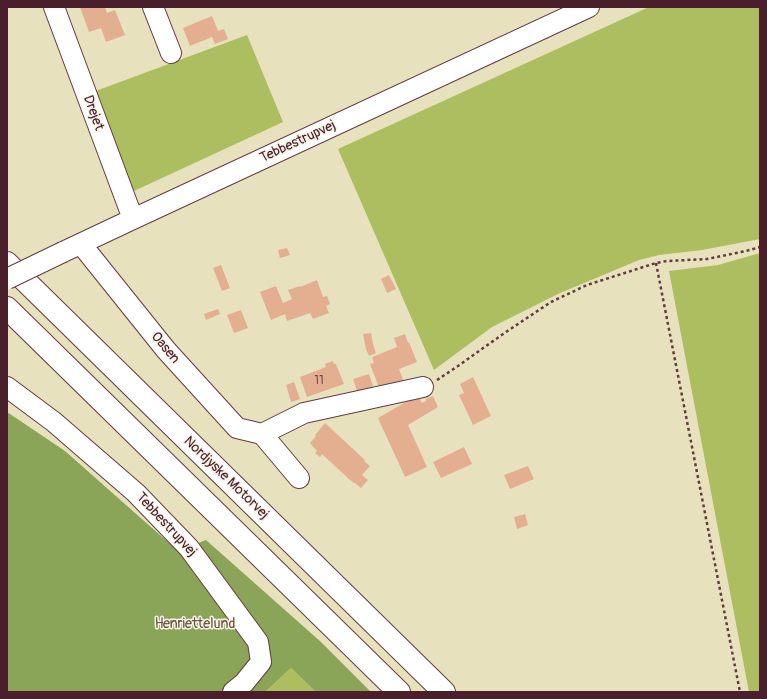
<!DOCTYPE html>
<html>
<head>
<meta charset="utf-8">
<style>
  body { margin:0 }
  #map { position:relative; width:767px; height:699px; overflow:hidden; background:#e8e1bd; font-family:Pangolin,sans-serif }
  canvas { display:block }
  .frame { position:absolute; inset:0; border:8px solid #4a1f2b; pointer-events:none }
</style>
</head>
<body>
<div id="map">
<canvas width="767" height="699"></canvas>
<div class="frame"></div>
</div>
<script>
const g = document.querySelector('canvas').getContext('2d');
g.lineJoin = 'round';
function paint(path, color) {
  g.fillStyle = color;
  g.fill(path, 'evenodd');
}
function poly(rows) {
  const path = new Path2D();
  for (const r of rows) {
    path.moveTo(r[0], r[1]);
    for (let i = 2; i < r.length; i += 2) path.lineTo(r[i], r[i + 1]);
  }
  return path;
}
function trace(path, color, width, dash) {
  g.strokeStyle = color;
  g.lineWidth = width;
  g.lineCap = dash ? 'butt' : 'round';
  g.setLineDash(dash || []);
  g.stroke(path);
}
function label(font, color, halo, rows, align = 'center') {
  g.font = font + ' Pangolin,sans-serif';
  g.lineWidth = 3;
  g.setLineDash([]);
  g.textBaseline = 'middle';
  g.strokeStyle = halo;
  g.fillStyle = color;
  for (const [text, x, y, turn = 0] of rows) {
    g.save();
    g.translate(x, y);
    g.rotate((+turn || 0) * Math.PI / 180);
    g.textAlign = isNaN(turn) ? turn : align;
    if (halo) g.strokeText(text, 0, 0);
    g.fillText(text, 0, 0);
    g.restore();
  }
}
paint(poly([
  [649,7,760,7,760,239,702,250,659,255,639,260,560,293,492,327,434,370,338,149],
  [247,35,283,122,134,191,93,92],
  [760,253,760,692,749,692,669,271,718,265],
  [291,668,316,692,265,692]
]), '#adbe61');
paint(poly([
  [7,412,65,451,178,551,206,540,321,642,371,692,316,692,291,668,265,692,7,692]
]), '#8aa557');
paint(poly([
  [80,7,105,7,107,13,115,10,125,35,106,42,101,28,89,32],
  [212,16,218,31,224,29,228,39,215,44,212,37,190,46,183,28],
  [287,248,290,255,280,258,278,250],
  [221,265,230,288,222,291,213,268],
  [389,275,396,289,387,293,381,279],
  [317,280,323,297,327,296,330,304,326,306,329,313,313,319,310,313,287,321,285,314,271,320,260,292,276,286,283,303,292,299,288,290,300,286,300,287],
  [218,309,220,314,206,320,204,314],
  [241,310,248,328,234,333,227,315],
  [371,333,373,344,376,353,369,356,366,349,363,334],
  [405,334,408,343,409,342,417,362,399,369,404,382,380,390,370,364,374,363,372,357,397,347,394,338],
  [333,361,334,364,336,364,344,384,307,397,300,377,326,367,325,364],
  [369,374,374,389,358,394,353,379],
  [473,377,491,416,473,425,459,395,464,393,460,384],
  [294,382,300,399,291,402,286,385],
  [418,395,422,403,426,401,426,399,433,396,438,407,408,425,427,467,405,477,378,418],
  [325,423,365,460,364,461,370,466,362,475,368,480,361,488,355,483,354,483,349,479,322,454,320,457,315,453,317,451,310,443,316,436,315,435],
  [464,447,472,464,441,478,433,462],
  [528,466,534,479,510,489,504,475],
  [525,514,528,525,517,529,514,517]
]), '#e4af90');
const minor = poly([
  [54,7,133,219],
  [153,7,171,53],
  [81,244,166,350,237,428,262,434,299,478],
  [63,252,133,219,589,7],
  [7,387,54,422,136,493,189,548,258,642,261,662,244,683,233,692],
  [262,434,304,413,423,387]
]);
const highway = poly([
  [7,263,444,692],
  [7,308,399,692]
]);
trace(minor, '#623c41', 22);
trace(highway, '#623c41', 24);
trace(poly([
  [656,263,740,692],
  [437,380,458,366,503,334,551,302,587,285,656,263,667,261,707,259,746,251,760,247]
]), '#623c41', 2.5, [3, 3]);
trace(minor, '#fff', 20);
trace(highway, '#fff', 22);
const minorBridge = poly([
  [7,279,63,252]
]);
trace(minorBridge, '#623c41', 22, []);
trace(minorBridge, '#fff', 20);
label('12px', '#704344', null, [
  ["11",319,381]
]);
label('14px', '#4a1f2b', '#f7f3e8', [
  ["Drejet",93,113,70],
  ["Tebbestrupvej",298,142,-25],
  ["Oasen",165,348,50],
  ["Nordjyske Motorvej",226,478,44],
  ["Tebbestrupvej",166,525,47]
]);
label('14px', '#684f3b', '#f7f3e8', [
  ["Henriettelund",195,624]
]);
</script>
</body>
</html>
